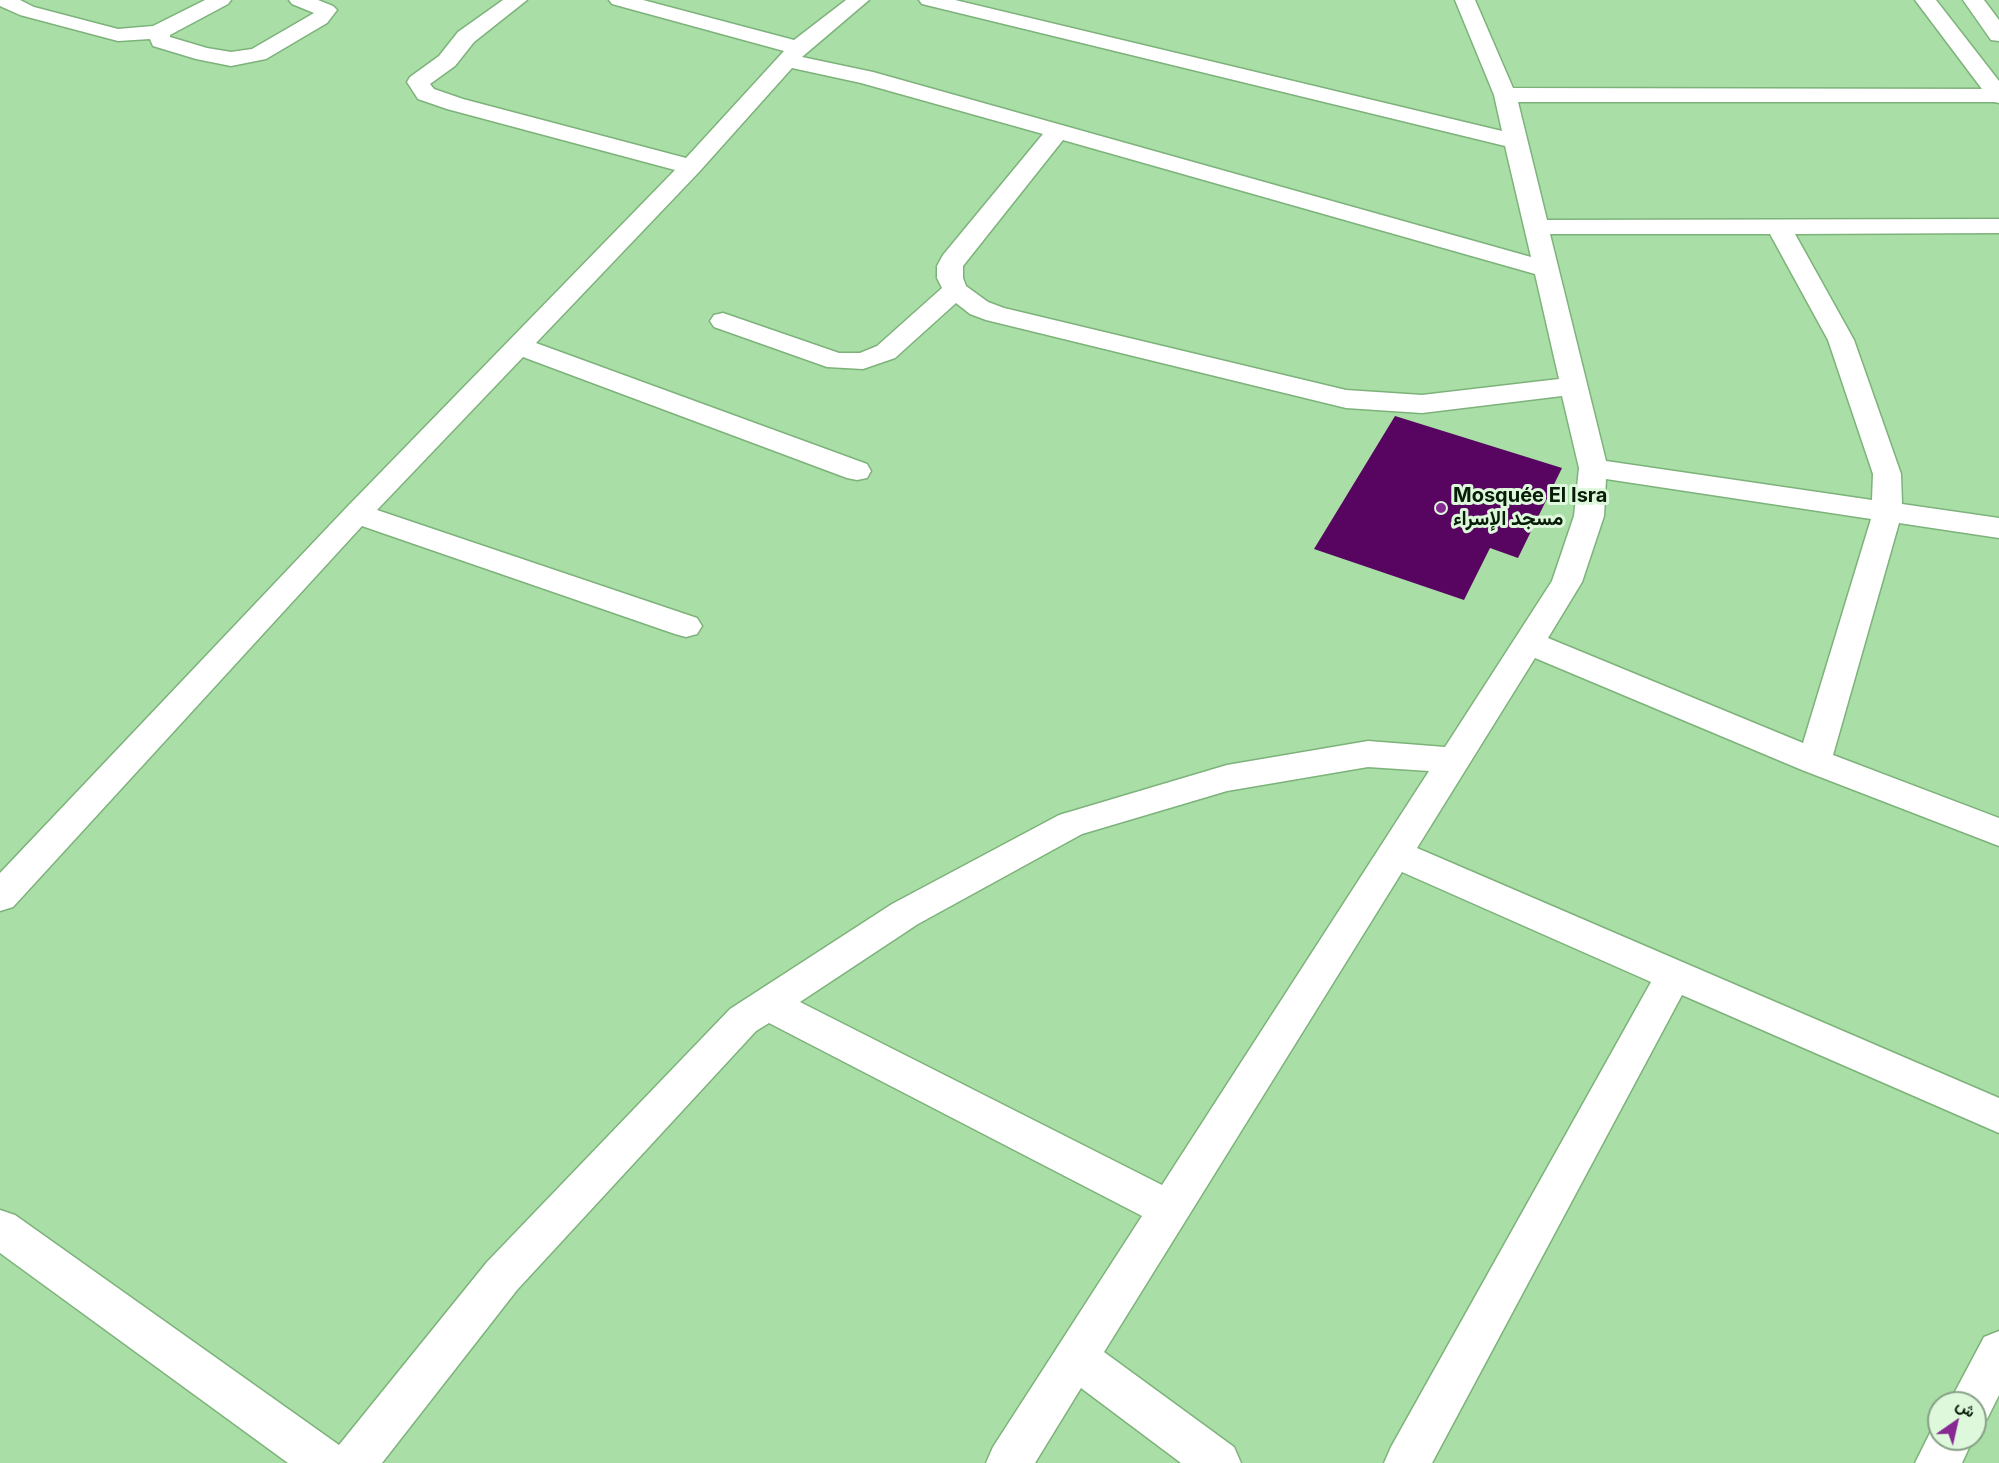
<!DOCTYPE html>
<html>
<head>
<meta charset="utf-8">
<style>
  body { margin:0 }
  #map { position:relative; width:1999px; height:1463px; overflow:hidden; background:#a9dfa6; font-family:Inter,Vazirmatn,sans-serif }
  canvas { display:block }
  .north { position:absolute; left:1927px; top:1391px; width:60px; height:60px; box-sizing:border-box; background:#ddf8db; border:2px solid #88a087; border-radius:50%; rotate:34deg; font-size:16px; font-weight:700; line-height:24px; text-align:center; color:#081d08 }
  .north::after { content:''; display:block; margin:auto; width:21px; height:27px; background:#882993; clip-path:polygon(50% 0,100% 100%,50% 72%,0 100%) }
</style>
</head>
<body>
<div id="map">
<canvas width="1999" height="1463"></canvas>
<div class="north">ش</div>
</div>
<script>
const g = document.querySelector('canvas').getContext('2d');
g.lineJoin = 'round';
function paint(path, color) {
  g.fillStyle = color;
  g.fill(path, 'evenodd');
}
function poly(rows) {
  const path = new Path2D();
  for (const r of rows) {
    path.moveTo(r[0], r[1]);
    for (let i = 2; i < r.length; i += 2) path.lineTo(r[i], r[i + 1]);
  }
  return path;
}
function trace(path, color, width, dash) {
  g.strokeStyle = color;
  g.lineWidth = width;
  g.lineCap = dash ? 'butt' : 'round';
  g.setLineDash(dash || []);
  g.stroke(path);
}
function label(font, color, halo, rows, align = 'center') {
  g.font = font + ' Inter,Vazirmatn,sans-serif';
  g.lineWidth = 6;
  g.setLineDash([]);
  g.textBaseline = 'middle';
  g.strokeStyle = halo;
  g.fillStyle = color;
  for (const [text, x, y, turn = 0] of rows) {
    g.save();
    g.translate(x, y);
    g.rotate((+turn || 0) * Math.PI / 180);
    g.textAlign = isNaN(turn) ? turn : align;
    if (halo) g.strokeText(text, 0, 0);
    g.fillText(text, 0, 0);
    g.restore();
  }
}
paint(poly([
  [1395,416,1562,468,1518,558,1490,548,1464,600,1314,549]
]), '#580561');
const minor = poly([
  [0,0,20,0,34,7,118,29,153,26,205,0,231,0,228,4,170,35,170,37,207,48,231,52,252,49,314,13,292,4,289,0,318,0,333,6,337,10,327,23,266,59,231,66,196,59,153,46,150,39,118,41,20,15,0,6,0,0],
  [503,0,527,0,474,42,455,66,430,84,434,89,463,99,686,158,784,51,612,4,609,0,643,0,794,40,846,0,869,0,802,57,873,72,1531,257,1505,146,922,4,919,0,955,0,1502,131,1494,95,1455,0,1475,0,1513,88,1999,89,1998,102,1518,102,1547,220,1999,219,1999,233,1795,234,1854,340,1901,474,1902,504,1999,518,1999,538,1899,523,1833,755,1999,818,1999,846,1802,770,1535,658,1417,848,1999,1098,1999,1133,1682,995,1432,1463,1384,1463,1391,1447,1651,982,1402,872,1104,1352,1234,1447,1241,1463,1181,1463,1081,1388,1035,1463,986,1463,993,1447,1142,1216,769,1023,756,1031,517,1290,382,1463,288,1463,0,1253,0,1210,15,1215,339,1445,487,1262,730,1009,892,904,1059,815,1227,765,1368,741,1445,747,1552,581,1574,516,1579,468,1562,396,1422,413,1346,408,986,320,970,314,956,303,895,358,863,369,827,367,714,327,710,321,714,315,723,313,839,353,860,353,877,346,942,288,937,278,937,266,943,255,1043,134,861,83,792,68,699,172,536,343,867,464,871,471,867,478,857,480,847,478,523,357,377,510,697,618,702,626,697,634,686,637,675,634,362,526,13,907,0,911,0,873,347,507,675,170,447,109,418,99,407,82,410,77,439,56,458,32,503,0],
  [1063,140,1535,274,1559,379,1422,395,1346,390,1004,308,988,302,966,286,963,278,963,266,1063,140],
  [1550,234,1770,234,1828,340,1873,474,1872,500,1606,461,1550,234],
  [1606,479,1871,519,1803,743,1548,638,1582,582,1604,516,1606,479],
  [1368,767,1429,771,1162,1185,800,1002,918,924,1082,834,1227,791,1368,767]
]);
const major = poly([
  [1915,0,1936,0,1999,81,1999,103,1991,101,1915,0],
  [1963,0,1984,0,1999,20,1999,41,1991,40,1963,0],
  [1999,1331,1999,1395,1987,1419,1975,1423,1975,1403,1949,1403,1984,1337,1999,1331],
  [1939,1422,1939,1439,1973,1439,1962,1463,1915,1463,1935,1423,1939,1422]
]);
trace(minor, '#7db27b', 3);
trace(major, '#7db27b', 3);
paint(minor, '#fff');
paint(major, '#fff');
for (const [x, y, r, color] of [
  [1441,508,6,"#882993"]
]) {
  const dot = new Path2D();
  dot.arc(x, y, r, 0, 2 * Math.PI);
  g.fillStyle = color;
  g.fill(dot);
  trace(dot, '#ddf8db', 2);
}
label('bold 20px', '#081d08', '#ddf8db', [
  ["Mosquée El Isra",1453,496],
  ["مسجد الإسراء",1453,519]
], 'left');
</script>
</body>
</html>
